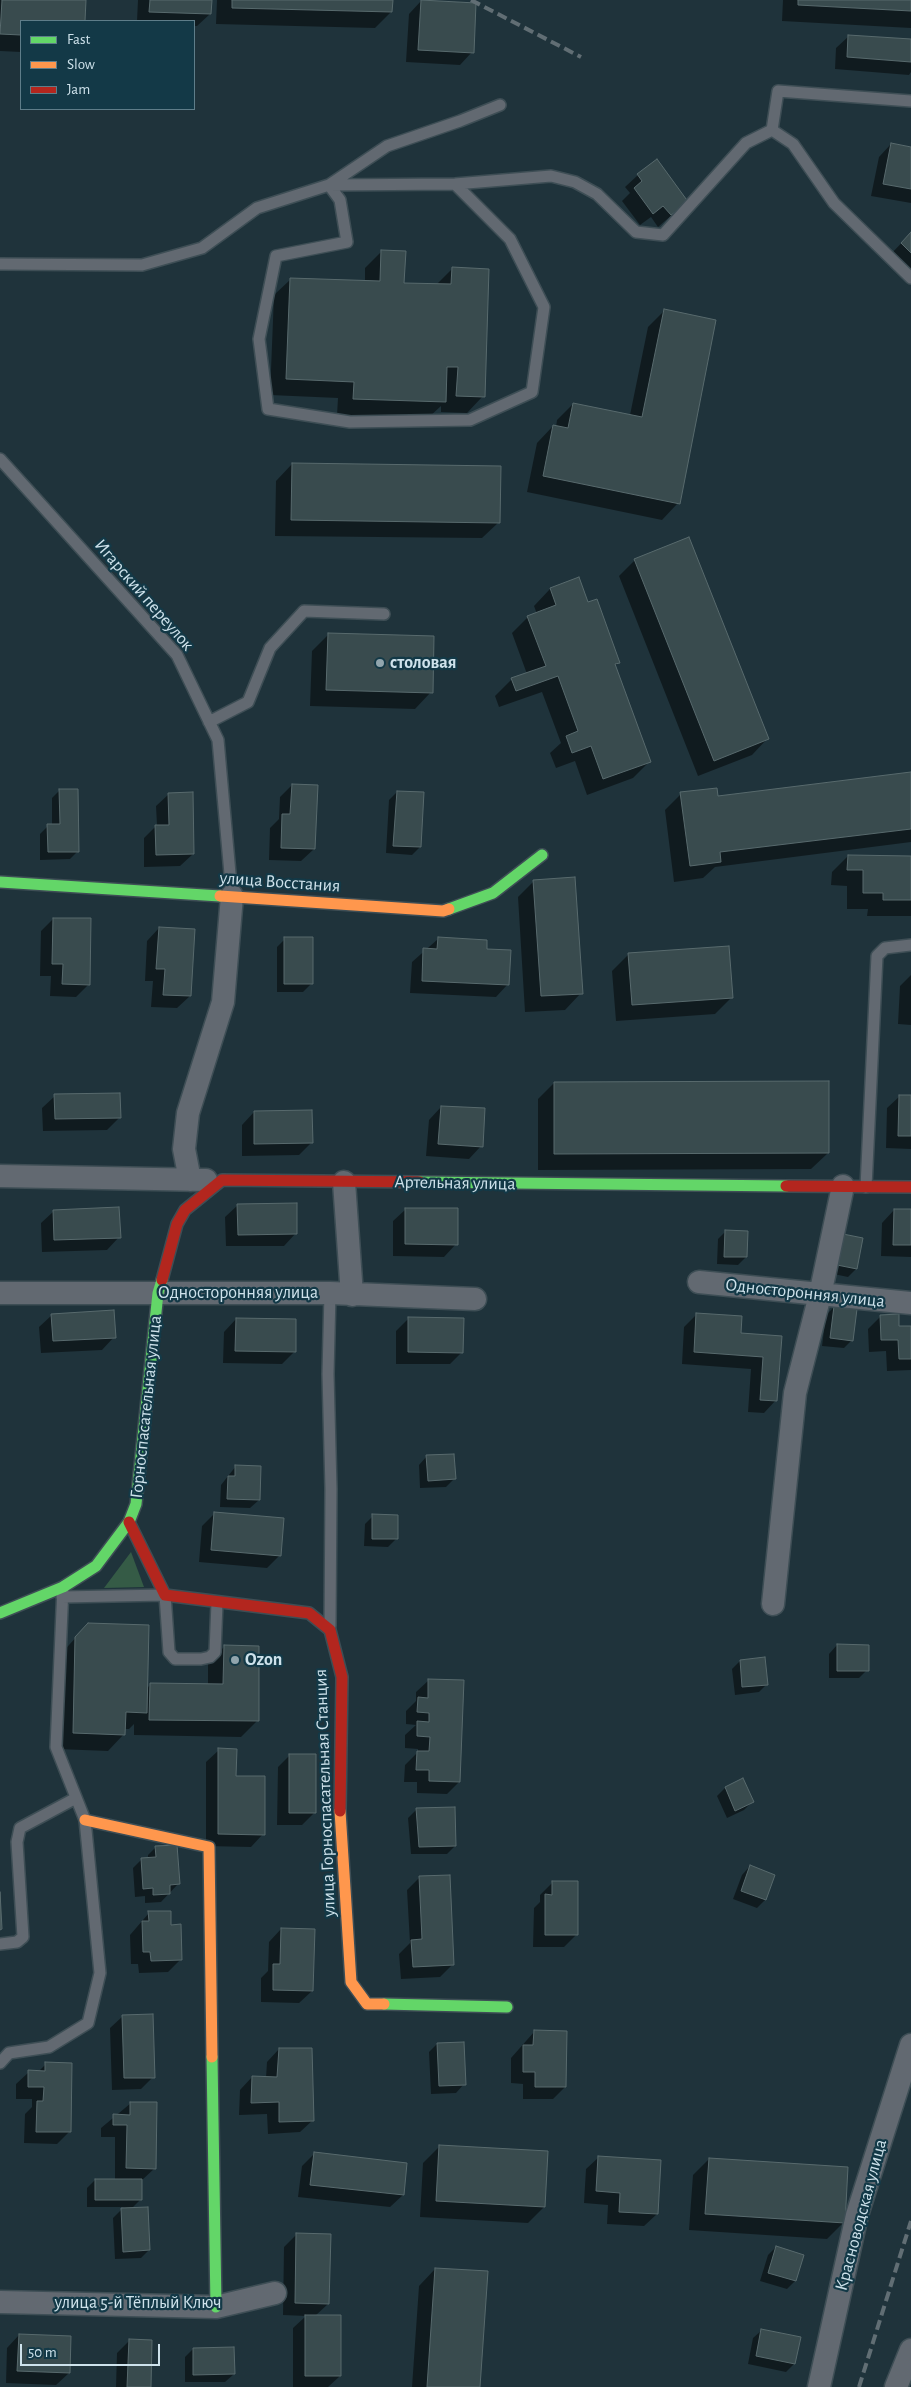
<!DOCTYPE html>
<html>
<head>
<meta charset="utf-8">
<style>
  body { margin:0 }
  #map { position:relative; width:911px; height:2387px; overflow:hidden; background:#1f333b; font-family:"Alegreya Sans",sans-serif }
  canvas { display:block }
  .legend { position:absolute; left:20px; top:20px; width:175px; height:90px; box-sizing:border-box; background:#133947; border:1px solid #5e7d89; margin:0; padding:6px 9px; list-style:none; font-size:15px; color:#cee2eb }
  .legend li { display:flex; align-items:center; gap:10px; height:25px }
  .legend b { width:25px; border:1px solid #5e7d89 }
  .scale { position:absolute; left:20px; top:2344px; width:140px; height:22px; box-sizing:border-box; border:2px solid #cee2eb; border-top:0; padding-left:6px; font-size:15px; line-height:18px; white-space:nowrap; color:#cee2eb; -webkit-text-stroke:4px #133947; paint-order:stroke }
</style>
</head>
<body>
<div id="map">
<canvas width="911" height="2387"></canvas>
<ul class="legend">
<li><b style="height:6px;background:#63d668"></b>Fast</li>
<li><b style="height:6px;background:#ff974d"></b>Slow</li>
<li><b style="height:6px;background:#b3261e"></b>Jam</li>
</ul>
<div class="scale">50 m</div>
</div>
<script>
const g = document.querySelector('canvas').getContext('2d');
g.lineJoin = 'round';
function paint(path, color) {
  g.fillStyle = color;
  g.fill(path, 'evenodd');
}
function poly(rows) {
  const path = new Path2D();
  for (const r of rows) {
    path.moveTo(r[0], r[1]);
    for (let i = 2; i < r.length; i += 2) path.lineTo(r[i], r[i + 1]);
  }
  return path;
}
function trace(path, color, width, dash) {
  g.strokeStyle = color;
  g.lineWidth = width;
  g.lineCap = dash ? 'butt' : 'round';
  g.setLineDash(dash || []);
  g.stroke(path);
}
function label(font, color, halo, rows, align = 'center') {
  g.font = font + ' "Alegreya Sans",sans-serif';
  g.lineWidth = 4.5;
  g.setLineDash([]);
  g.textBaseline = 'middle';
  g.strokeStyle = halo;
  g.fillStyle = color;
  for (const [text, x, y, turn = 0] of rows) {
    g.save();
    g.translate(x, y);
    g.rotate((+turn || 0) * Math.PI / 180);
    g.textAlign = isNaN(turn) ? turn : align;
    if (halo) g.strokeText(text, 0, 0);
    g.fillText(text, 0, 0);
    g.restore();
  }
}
paint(poly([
  [131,1552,144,1587,104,1588]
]), '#355b46');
paint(poly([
  [0,0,85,0,84,21,21,21,21,52,0,51],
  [138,0,210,0,210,14,197,26,194,26,194,21,137,21],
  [217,0,391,0,391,12,375,28,216,24],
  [783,0,911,0,911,28,782,21],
  [421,1,472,52,460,65,406,62,409,14],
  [849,36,911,40,911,72,909,75,835,69,836,48],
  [891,144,911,148,911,203,871,196,879,157],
  [638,175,687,202,658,227,651,217,640,225,622,201,630,193,625,187],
  [911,233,911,277,889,256],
  [382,251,403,284,436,285,452,269,483,396,467,413,441,412,441,406,428,418,337,415,338,398,270,395,274,295,291,279,365,282,365,268],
  [664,311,678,503,662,520,527,492,537,443,553,426,556,427,557,420,573,404,630,415,648,327],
  [292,464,499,522,482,538,275,536,276,481],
  [635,560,768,738,752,755,698,776,619,576],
  [578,579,588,604,619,662,615,666,649,762,633,778,587,795,575,761,556,768,550,753,561,743,542,692,499,707,495,696,512,679,527,674,512,633,528,617,537,614,534,606,550,589],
  [328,635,431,692,415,709,310,706,312,651],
  [911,773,911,842,715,867,703,878,674,882,665,810,681,794,717,797],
  [292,785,314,849,301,861,269,860,270,828,279,819,280,797],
  [60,790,78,851,70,859,40,860,40,834,48,826,52,826,52,798],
  [397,792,420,847,412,855,386,853,389,800],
  [169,794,193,854,180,866,144,867,144,838,157,825,156,806],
  [848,856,911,857,911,916,867,916,868,909,847,909,847,886,831,885,832,872],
  [534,881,581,993,565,1010,525,1012,518,897],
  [53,919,89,984,76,997,50,996,51,976,40,976,41,931],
  [159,928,190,996,177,1008,151,1007,153,981,145,981,147,941],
  [285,939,311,984,303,992,277,992,277,947],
  [438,939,485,950,508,984,496,997,410,993,412,962],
  [629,954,731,998,715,1014,616,1021,612,971],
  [911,975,911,1025,898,1024,900,986],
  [554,1083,828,1153,811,1169,538,1170,538,1099],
  [55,1096,119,1118,107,1130,43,1131,42,1108],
  [900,1096,911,1096,911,1149,886,1148,887,1108],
  [441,1107,481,1146,469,1159,426,1156,429,1120],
  [254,1112,311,1143,299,1155,242,1156,242,1125],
  [238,1205,296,1233,284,1246,226,1246,225,1217],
  [406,1209,456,1244,444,1257,393,1256,393,1221],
  [894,1210,911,1211,911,1257,881,1256,882,1223],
  [54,1211,119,1237,107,1250,42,1252,41,1223],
  [726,1231,746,1257,738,1265,717,1264,718,1239],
  [830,1243,856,1269,848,1277,824,1272],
  [834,1307,852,1340,844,1348,822,1346,826,1315],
  [697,1314,740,1334,780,1337,776,1400,764,1413,748,1412,751,1369,682,1364,684,1327],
  [52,1315,114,1337,102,1350,41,1353,39,1327],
  [881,1316,898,1328,911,1327,911,1370,887,1371,886,1351,869,1352,868,1329],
  [409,1318,462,1352,450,1364,396,1364,396,1331],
  [236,1319,295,1351,282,1364,223,1363,224,1332],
  [427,1456,454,1479,446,1487,420,1488,419,1465],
  [236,1466,259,1500,250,1508,220,1507,221,1485],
  [215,1513,280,1555,267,1568,199,1562,202,1526],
  [373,1516,396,1539,388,1547,364,1546,365,1524],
  [88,1624,146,1689,151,1684,208,1685,208,1663,224,1647,257,1721,241,1737,134,1735,134,1724,129,1729,124,1729,124,1734,108,1751,57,1749,60,1655],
  [837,1645,867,1670,859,1678,829,1678,829,1654],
  [740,1661,767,1684,759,1692,735,1695,732,1669],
  [429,1680,459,1782,447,1794,417,1793,417,1782,404,1782,405,1765,418,1752,418,1749,405,1748,405,1735,416,1725,406,1724,406,1711,416,1701,416,1692],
  [219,1750,235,1777,263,1834,251,1847,206,1846,206,1762],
  [290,1755,314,1813,302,1825,277,1825,278,1767],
  [725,1788,752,1802,744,1810,727,1818,717,1796],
  [417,1809,455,1846,447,1854,411,1854,408,1818],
  [156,1847,178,1884,161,1902,145,1903,145,1896,135,1897,133,1868,141,1860,148,1859,148,1855],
  [750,1866,774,1875,765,1900,757,1908,733,1899,742,1875],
  [420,1877,453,1964,440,1977,401,1979,399,1954,410,1943,407,1890],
  [552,1883,577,1934,564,1947,533,1947,534,1908,540,1902,540,1895],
  [149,1913,170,1926,181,1959,168,1972,139,1973,138,1964,131,1964,130,1935],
  [281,1929,312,1991,299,2003,261,2002,261,1978,268,1971,269,1942],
  [123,2016,153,2077,141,2089,112,2090,110,2028],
  [534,2032,565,2087,553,2099,523,2099,523,2084,511,2083,511,2058],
  [437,2044,464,2084,456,2093,431,2094,429,2052],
  [279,2049,313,2120,300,2132,268,2134,267,2114,239,2115,240,2090,252,2077,266,2078,267,2062],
  [46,2064,70,2131,57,2144,24,2143,25,2114,32,2107,32,2099,16,2099,16,2084,29,2072,38,2072],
  [131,2103,155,2168,141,2181,141,2199,131,2209,149,2250,141,2258,115,2259,113,2218,124,2207,87,2207,87,2188,95,2180,115,2180,115,2137,101,2137,101,2128],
  [440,2146,544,2207,528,2223,420,2217,423,2163],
  [314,2154,403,2195,390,2207,298,2197,302,2166],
  [599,2157,657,2214,644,2226,607,2224,608,2205,584,2203,586,2169],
  [709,2159,843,2223,827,2239,689,2230,693,2175],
  [297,2234,328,2304,315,2316,340,2376,328,2387,293,2387,293,2328,306,2316,283,2315,284,2247],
  [776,2247,802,2255,795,2281,787,2289,760,2281,768,2255],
  [435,2269,478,2387,412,2387,419,2286],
  [762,2330,794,2364,786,2372,748,2364,753,2338],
  [19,2335,69,2373,56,2385,6,2383,7,2348],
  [129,2341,149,2387,116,2387,117,2353],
  [193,2349,234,2374,225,2382,185,2382,185,2357]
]), '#0007');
const building = poly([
  [2,0,86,0,85,21,21,21,21,35,0,34,2,0],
  [150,0,212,0,211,14,149,12,150,0],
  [232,0,393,0,392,12,232,8,232,0],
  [421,0,476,3,474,53,418,50,421,0],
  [798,0,911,0,911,11,798,5,798,0],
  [848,35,911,39,911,62,847,57,848,35],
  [891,143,911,147,911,189,883,184,891,143],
  [657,159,689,203,671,215,663,206,653,214,634,188,642,181,637,174,657,159],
  [911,232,911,253,901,243,911,232],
  [381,250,406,251,404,283,451,284,452,267,489,269,485,397,456,396,458,367,447,367,446,402,353,399,354,382,286,379,290,278,380,281,381,250],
  [664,309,716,320,680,504,543,476,553,425,568,428,573,403,642,417,664,309],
  [292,463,501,466,500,523,291,520,292,463],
  [689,537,769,739,714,761,634,559,689,537],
  [579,577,588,602,597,599,620,663,615,664,651,762,603,779,591,746,572,753,566,736,578,731,558,676,516,691,511,678,546,666,527,616,556,605,550,588,579,577],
  [328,633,434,636,433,693,326,690,328,633],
  [911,772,911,829,720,852,721,862,690,866,680,792,717,788,718,796,911,772],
  [292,784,318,785,315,849,281,848,282,814,290,814,292,784],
  [59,789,78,789,79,852,48,852,47,824,60,824,59,789],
  [397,791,424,792,421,847,393,846,397,791],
  [193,792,194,854,156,855,155,825,169,825,168,793,193,792],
  [848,855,911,856,911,900,883,900,883,893,863,893,863,870,847,870,848,855],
  [575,877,583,994,541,996,533,880,575,877],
  [53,918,91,918,90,985,62,984,63,964,52,964,53,918],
  [159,927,195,929,191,996,163,995,165,969,156,969,159,927],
  [284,937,313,937,313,984,284,984,284,937],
  [438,937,487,940,487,949,511,950,509,985,422,981,423,948,437,949,438,937],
  [729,946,733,998,632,1005,628,953,729,946],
  [829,1081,829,1153,554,1154,554,1082,829,1081],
  [120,1093,121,1118,55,1119,54,1094,120,1093],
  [899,1095,911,1095,911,1136,898,1136,899,1095],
  [441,1106,485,1108,483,1147,438,1144,441,1106],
  [312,1110,313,1143,254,1144,254,1111,312,1110],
  [297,1203,297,1234,238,1235,237,1204,297,1203],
  [119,1207,121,1238,54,1240,53,1210,119,1207],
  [405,1208,458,1208,458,1245,405,1244,405,1208],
  [894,1209,911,1209,911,1245,893,1245,894,1209],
  [725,1230,748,1231,747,1257,724,1257,725,1230],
  [838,1233,863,1238,857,1269,832,1264,838,1233],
  [834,1306,857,1309,853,1341,830,1338,834,1306],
  [114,1310,116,1338,53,1341,51,1314,114,1310],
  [696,1313,742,1316,741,1333,782,1336,777,1401,760,1400,763,1357,694,1352,696,1313],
  [899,1314,899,1326,911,1326,911,1359,899,1359,898,1340,881,1340,880,1315,899,1314],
  [408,1317,464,1318,463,1353,408,1352,408,1317],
  [236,1318,296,1319,296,1352,235,1351,236,1318],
  [454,1454,456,1479,428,1481,426,1455,454,1454],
  [235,1465,261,1466,260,1500,227,1499,228,1476,235,1476,235,1465],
  [214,1512,284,1518,281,1556,211,1550,214,1512],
  [372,1514,398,1515,398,1539,372,1539,372,1514],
  [88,1623,149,1625,147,1713,126,1712,125,1735,73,1733,75,1637,88,1623],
  [837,1644,869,1645,869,1671,837,1671,837,1644],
  [224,1645,259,1646,259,1721,149,1720,150,1683,223,1684,224,1645],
  [765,1657,768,1685,742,1687,740,1660,765,1657],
  [428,1679,464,1680,460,1782,429,1781,429,1770,416,1770,417,1751,429,1751,430,1737,417,1736,417,1721,429,1722,429,1713,417,1712,418,1697,428,1698,428,1679],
  [218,1748,237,1749,236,1776,265,1776,265,1835,218,1834,218,1748],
  [289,1754,316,1754,316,1813,289,1813,289,1754],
  [743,1778,754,1802,735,1811,725,1787,743,1778],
  [455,1807,456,1846,419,1847,416,1808,455,1807],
  [177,1845,180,1884,170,1885,170,1894,153,1895,153,1888,143,1889,141,1858,156,1857,155,1846,177,1845],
  [750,1865,775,1875,766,1900,741,1891,750,1865],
  [450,1875,454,1965,413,1967,411,1940,422,1939,419,1876,450,1875],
  [552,1881,578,1881,578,1935,545,1935,545,1894,552,1895,552,1881],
  [0,1892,2,1929,0,1930,0,1892],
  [148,1911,171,1911,171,1925,181,1924,182,1960,151,1961,150,1952,143,1952,142,1921,149,1921,148,1911],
  [281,1928,315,1929,313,1991,273,1990,273,1964,280,1964,281,1928],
  [153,2014,155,2078,124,2078,122,2015,153,2014],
  [534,2030,567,2031,566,2087,535,2087,535,2072,523,2072,523,2045,533,2045,534,2030],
  [464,2042,466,2085,439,2086,437,2043,464,2042],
  [279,2048,312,2048,314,2121,279,2122,279,2102,251,2103,252,2076,277,2077,279,2048],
  [45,2062,72,2063,71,2132,36,2132,37,2101,43,2101,44,2087,28,2087,28,2070,45,2071,45,2062],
  [130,2102,157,2102,156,2169,126,2168,127,2125,113,2125,113,2114,130,2115,130,2102],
  [439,2145,548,2151,545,2207,436,2201,439,2145],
  [314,2152,407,2163,404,2195,310,2185,314,2152],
  [598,2156,661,2160,658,2214,619,2212,620,2193,596,2191,598,2156],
  [709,2158,848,2167,845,2223,705,2214,709,2158],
  [95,2179,142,2179,142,2200,95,2200,95,2179],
  [148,2207,150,2250,123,2252,121,2208,148,2207],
  [296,2233,331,2234,329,2304,295,2303,296,2233],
  [776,2246,804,2255,796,2281,768,2273,776,2246],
  [435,2268,488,2271,480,2387,427,2387,435,2268],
  [305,2315,341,2315,341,2376,305,2376,305,2315],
  [761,2329,801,2337,795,2364,756,2356,761,2329],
  [19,2334,71,2336,70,2373,17,2371,19,2334],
  [129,2339,152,2340,151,2387,127,2387,129,2339],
  [234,2347,235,2374,193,2375,193,2348,234,2347]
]);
paint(building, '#394b4e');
trace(building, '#586a6d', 1);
const lane = poly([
  [772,130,778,91,911,101],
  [455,184,510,239,544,307,532,392,470,420,350,422,268,409,259,339,276,256,347,242,340,200,329,185,387,146,460,121,500,105],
  [0,264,142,265,202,248,257,208,329,185,455,184,551,176,575,182,597,194,636,232,663,235,746,143,772,130,793,144,834,203,911,278],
  [0,459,177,655,218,740,232,896],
  [209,722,248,702,270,648,304,611,384,614],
  [866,1187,877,956,885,948,911,945],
  [62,1597,165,1595,169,1652,175,1659,201,1659,210,1657,215,1652,217,1603],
  [330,1626,331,1489,328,1374,330,1293],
  [0,1944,17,1942,23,1937,17,1842,20,1828,76,1798],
  [0,2063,9,2053,49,2047,88,2023,100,1973,85,1820,56,1747,63,1587]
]);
const street = poly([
  [0,1176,206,1180],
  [190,1180,184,1149,188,1113,223,1002,232,896],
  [344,1182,352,1295],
  [699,1282,911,1303],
  [0,1293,330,1293,475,1299],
  [773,1604,795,1393,820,1295,843,1186],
  [0,2302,216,2307,275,2293],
  [819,2387,857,2215,911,2045],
  [896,2387,911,2350]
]);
const fast = poly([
  [0,882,220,896],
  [449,909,493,893,542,855],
  [420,1182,786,1186],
  [0,1613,63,1587,96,1566,129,1522,136,1504,158,1293,162,1280],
  [384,2004,507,2007],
  [212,2057,216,2307]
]);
const slow = poly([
  [220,896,443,911,449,909],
  [340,1811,351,1982,367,2004,384,2004],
  [85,1820,209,1847,212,2057]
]);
const jam = poly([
  [786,1186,911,1187],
  [162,1280,177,1224,185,1210,222,1180,420,1182],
  [129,1522,165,1595,309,1613,330,1630,342,1677,340,1811]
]);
trace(lane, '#3e4e55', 14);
trace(street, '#3e4e55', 25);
trace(fast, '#3e4e55', 14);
trace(slow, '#3e4e55', 14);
trace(jam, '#3e4e55', 14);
trace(lane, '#626971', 11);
trace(street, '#626971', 22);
trace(fast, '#63d668', 11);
trace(slow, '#ff974d', 11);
trace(jam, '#b3261e', 11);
trace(poly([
  [471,0,581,57],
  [859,2387,911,2221]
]), '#616e74', 4, [10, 5]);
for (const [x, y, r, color] of [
  [380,663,5,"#91a5ad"],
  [235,1660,5,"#91a5ad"]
]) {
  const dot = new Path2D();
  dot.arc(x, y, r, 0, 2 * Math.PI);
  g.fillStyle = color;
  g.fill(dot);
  trace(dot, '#133947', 2);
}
label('18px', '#cee2eb', '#133947', [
  ["Игарский переулок",144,595,49],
  ["улица Восстания",280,882,4],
  ["Артельная улица",455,1183,1],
  ["Односторонняя улица",238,1293],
  ["Односторонняя улица",805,1293,6],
  ["Горноспасательная улица",146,1407,-84],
  ["улица Горноспасательная Станция",325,1793,-92],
  ["Красноводская улица",861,2215,-75],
  ["улица 5-й Тёплый Ключ",138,2303]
]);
label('bold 18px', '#cee2eb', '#133947', [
  ["столовая",390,663],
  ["Ozon",245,1660]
], 'left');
</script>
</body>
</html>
